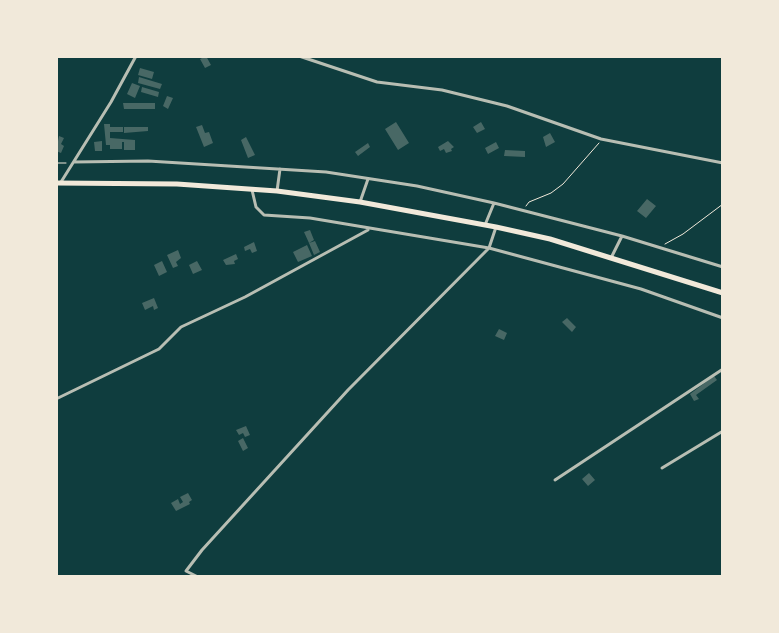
<!DOCTYPE html>
<html>
<head>
<meta charset="utf-8">
<style>
  body { margin:0 }
  #map { position:relative; width:779px; height:633px; overflow:hidden; background:#0f3d3e; font-family:"Fira Sans",sans-serif }
  canvas { display:block }
  .frame { position:absolute; inset:0; border:58px solid #f1e9da; pointer-events:none }
</style>
</head>
<body>
<div id="map">
<canvas width="779" height="633"></canvas>
<div class="frame"></div>
</div>
<script>
const g = document.querySelector('canvas').getContext('2d');
g.lineJoin = 'round';
function paint(path, color) {
  g.fillStyle = color;
  g.fill(path, 'evenodd');
}
function poly(rows) {
  const path = new Path2D();
  for (const r of rows) {
    path.moveTo(r[0], r[1]);
    for (let i = 2; i < r.length; i += 2) path.lineTo(r[i], r[i + 1]);
  }
  return path;
}
function trace(path, color, width, dash) {
  g.strokeStyle = color;
  g.lineWidth = width;
  g.lineCap = dash ? 'butt' : 'round';
  g.setLineDash(dash || []);
  g.stroke(path);
}
paint(poly([
  [206,56,211,65,205,68,200,59],
  [140,68,154,72,152,79,138,75],
  [139,77,162,84,160,89,138,83],
  [132,83,140,86,135,98,127,94],
  [142,87,159,92,158,97,141,92],
  [167,96,173,98,168,109,163,106],
  [123,103,155,103,155,109,124,109],
  [396,122,409,143,398,150,385,129],
  [481,122,485,129,477,133,473,127],
  [104,124,110,124,110,127,123,127,123,132,110,132,110,138,135,140,135,150,124,150,124,142,122,142,122,149,110,149,110,145,106,145],
  [202,125,205,133,209,132,213,143,204,147,196,127],
  [124,127,148,127,148,131,124,133],
  [550,133,555,142,546,147,543,137],
  [59,136,64,138,61,144,64,146,61,153,56,151],
  [246,137,255,155,248,158,241,140],
  [102,141,102,151,95,151,94,142],
  [448,141,454,147,451,149,452,151,446,153,444,149,440,151,438,147],
  [496,142,499,148,488,154,485,148],
  [368,143,370,147,358,156,355,152],
  [505,150,525,151,525,157,504,156],
  [647,199,656,206,646,218,637,211],
  [310,230,314,240,309,243,304,232],
  [315,241,320,252,314,255,309,243],
  [254,242,257,251,252,253,250,249,245,251,244,247],
  [307,245,312,256,298,262,293,252],
  [178,250,181,258,176,262,178,266,173,268,167,255],
  [236,254,238,259,234,261,235,264,226,265,223,260],
  [162,261,167,272,159,276,154,265],
  [197,261,202,270,193,274,189,265],
  [154,298,158,308,154,310,153,306,145,310,142,303],
  [567,318,576,327,572,332,562,322],
  [499,329,507,333,504,340,495,336],
  [714,376,717,380,696,395,699,399,694,401,690,394],
  [246,426,250,435,245,437,243,433,239,435,236,430],
  [243,438,248,448,243,451,238,441],
  [589,473,595,480,588,486,582,479],
  [188,493,192,500,189,502,190,504,176,511,171,503,178,499,180,504,183,502,180,497]
]), '#486865');
trace(poly([
  [56,163,66,163],
  [526,206,529,202,551,193,563,184,599,143],
  [665,244,683,234,723,204]
]), '#f1e9da', 1);
trace(poly([
  [299,56,377,82,442,90,507,106,601,139,723,163],
  [74,162,148,161,326,172,417,186,494,203,622,236,723,267],
  [61,182,111,102,136,56],
  [252,190,256,207,264,215,310,218,489,248,641,289,723,318],
  [277,191,280,169],
  [360,202,368,179],
  [485,225,494,203],
  [611,258,622,236],
  [56,399,159,349,181,327,245,297,368,230],
  [662,468,723,431],
  [555,480,723,369],
  [198,577,186,571,202,550,348,390,489,248,496,227]
]), '#b8beb3', 3);
trace(poly([
  [56,183,177,184,277,191,360,202,496,227,550,239,723,293]
]), '#f1e9da', 5);
</script>
</body>
</html>
